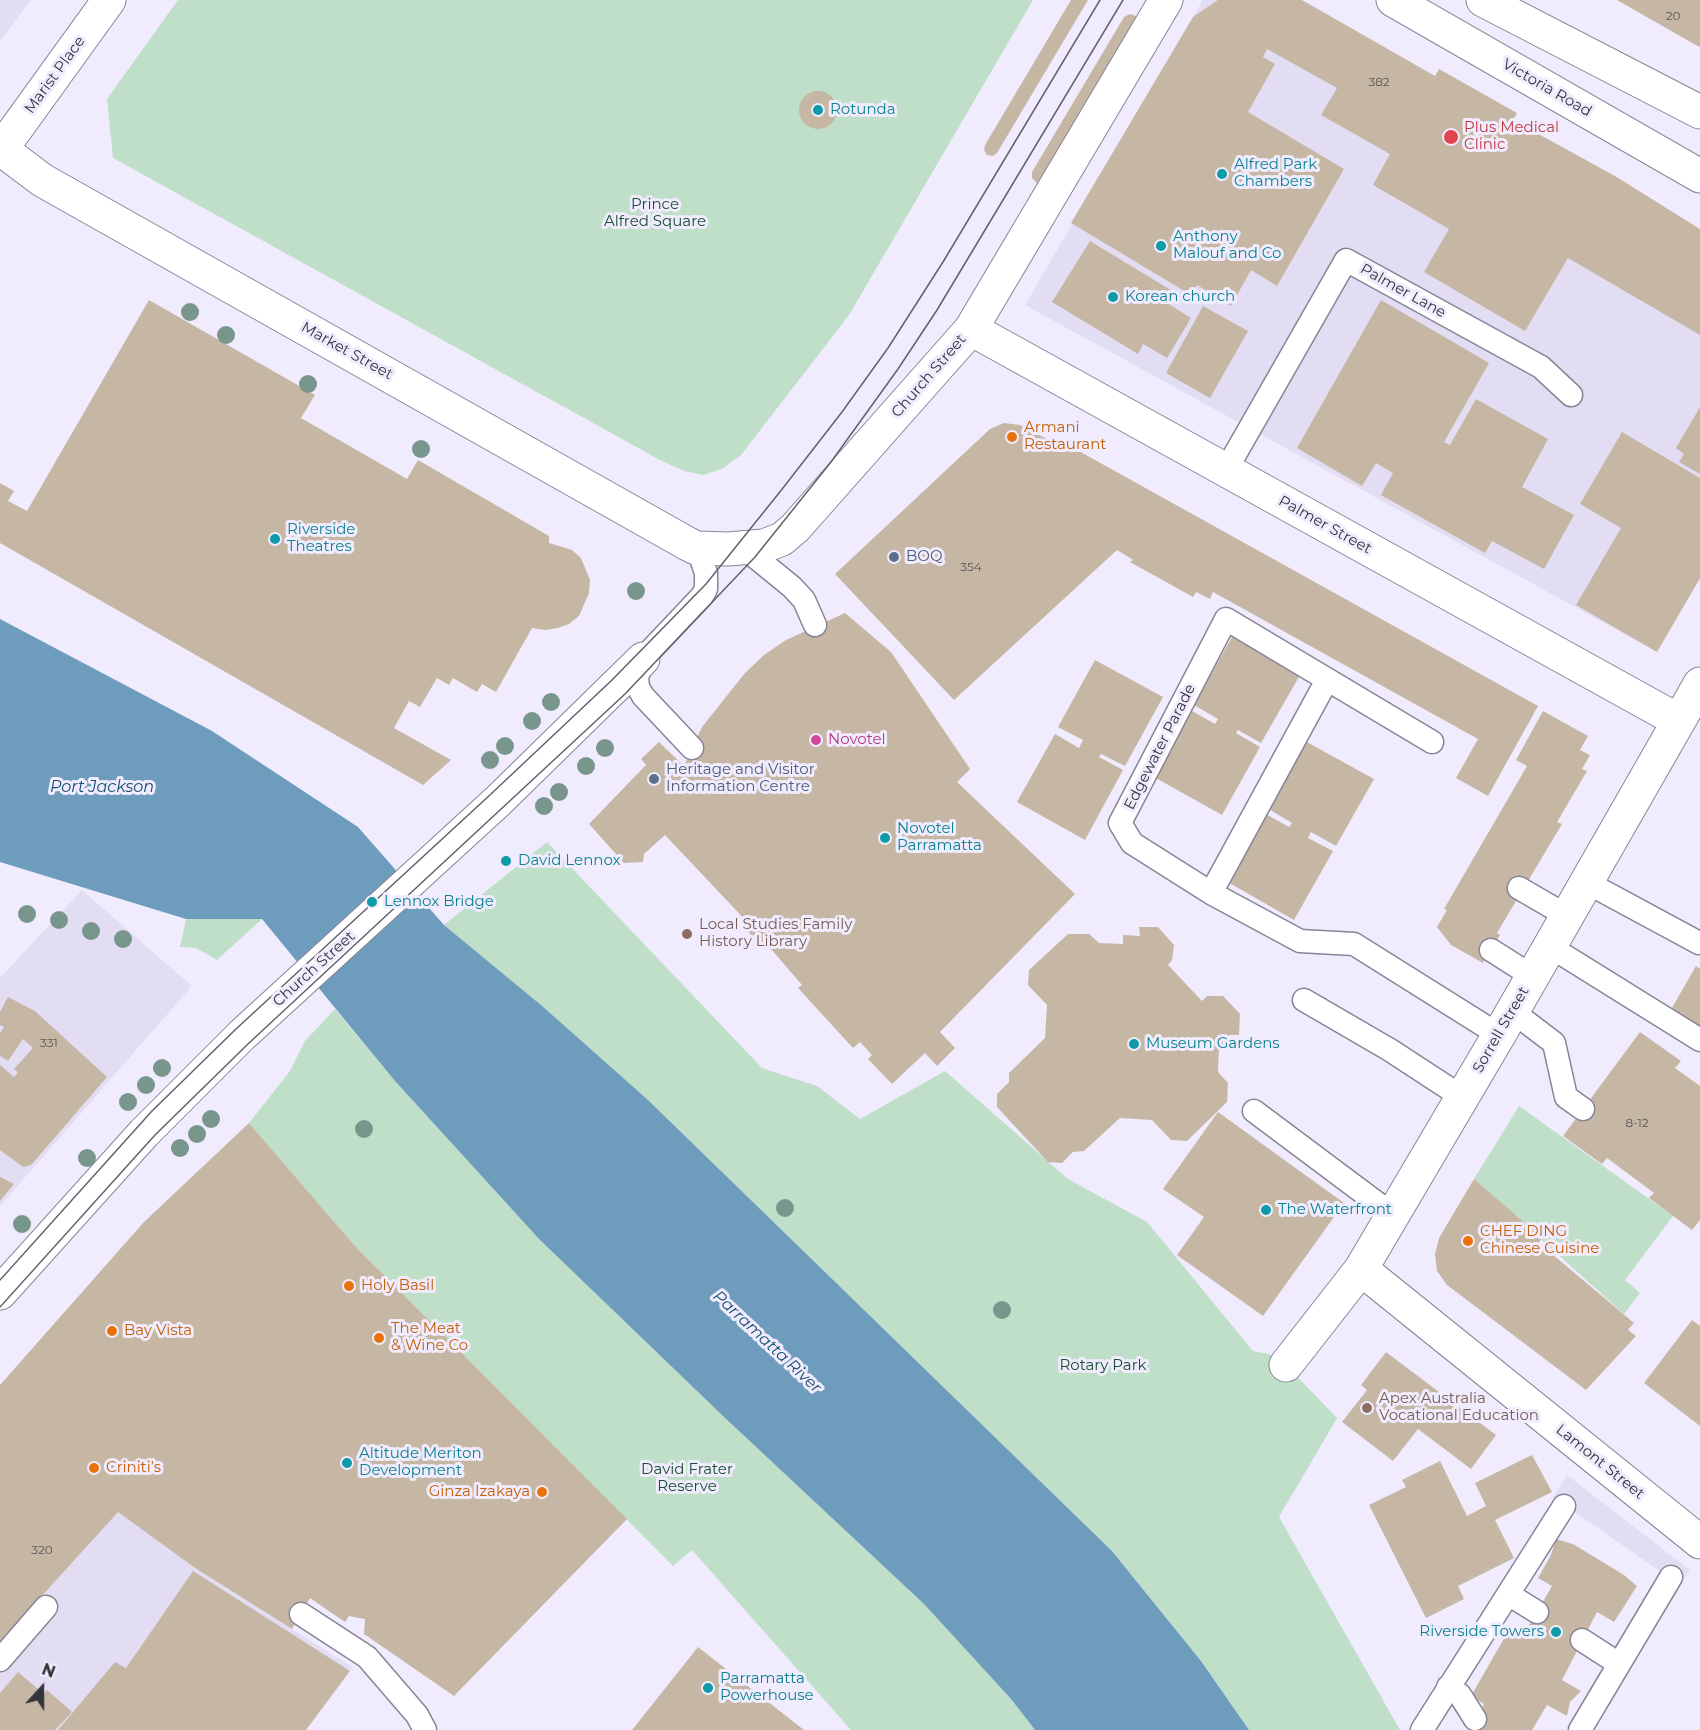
<!DOCTYPE html>
<html>
<head>
<meta charset="utf-8">
<style>
  body { margin:0 }
  #map { position:relative; width:1700px; height:1730px; overflow:hidden; background:#f0ecfe; font-family:Montserrat,sans-serif }
  canvas { display:block }
  .north { position:absolute; left:12px; top:1658px; width:60px; height:60px; -webkit-text-stroke:4px #f0ecfe; paint-order:stroke; rotate:21deg; font-size:16px; font-weight:700; line-height:24px; text-align:center; color:#35333c }
  .north::after { content:''; display:block; margin:auto; width:21px; height:27px; background:#35333c; clip-path:polygon(50% 0,100% 100%,50% 72%,0 100%) }
</style>
</head>
<body>
<div id="map">
<canvas width="1700" height="1730"></canvas>
<div class="north">N</div>
</div>
<script>
const g = document.querySelector('canvas').getContext('2d');
g.lineJoin = 'round';
function paint(path, color) {
  g.fillStyle = color;
  g.fill(path, 'evenodd');
}
function poly(rows) {
  const path = new Path2D();
  for (const r of rows) {
    if (r.length === 3) {
      path.moveTo(r[0] + r[2], r[1]);
      path.arc(r[0], r[1], r[2], 0, 2 * Math.PI);
      continue;
    }
    path.moveTo(r[0], r[1]);
    for (let i = 2; i < r.length; i += 2) path.lineTo(r[i], r[i + 1]);
  }
  return path;
}
function trace(path, color, width, dash) {
  g.strokeStyle = color;
  g.lineWidth = width;
  g.lineCap = dash ? 'butt' : 'round';
  g.setLineDash(dash || []);
  g.stroke(path);
}
function label(font, color, halo, rows, align = 'center') {
  g.font = font + ' Montserrat,sans-serif';
  g.lineWidth = 6;
  g.setLineDash([]);
  g.textBaseline = 'middle';
  g.strokeStyle = halo;
  g.fillStyle = color;
  for (const [text, x, y, turn = 0] of rows) {
    g.save();
    g.translate(x, y);
    g.rotate((+turn || 0) * Math.PI / 180);
    g.textAlign = isNaN(turn) ? turn : align;
    if (halo) g.strokeText(text, 0, 0);
    g.fillText(text, 0, 0);
    g.restore();
  }
}
paint(poly([
  [0,0,31,0,0,41],
  [1203,0,1299,0,1700,229,1700,579,1657,652,1025,305],
  [82,890,192,986,0,1206,0,978],
  [0,1424,195,1568,352,1667,303,1730,0,1730],
  [1567,1475,1690,1570,1680,1585,1553,1497]
]), '#e2ddf3');
paint(poly([
  [178,0,1033,0,849,315,741,455,722,469,703,475,684,471,660,460,113,158,107,99],
  [547,842,762,1068,817,1086,860,1119,945,1071,1068,1179,1147,1222,1253,1351,1269,1354,1286,1365,1337,1418,1279,1517,1400,1730,1249,1730,1201,1661,1112,1551,648,1100,444,925],
  [186,919,262,919,217,960,196,948,180,947],
  [335,1009,395,1081,539,1239,724,1417,924,1604,1011,1699,1035,1730,851,1730,692,1550,673,1566,355,1246,249,1123,290,1071,305,1041],
  [1519,1106,1673,1216,1625,1280,1640,1293,1624,1314,1474,1179]
]), '#bfdfc8');
paint(poly([
  [0,619,212,731,358,827,444,925,542,1006,648,1100,1112,1551,1201,1661,1249,1730,1035,1730,1011,1699,924,1604,724,1417,539,1239,395,1081,262,919,186,919,0,862]
]), '#6e9cbc');
paint(poly([
  [1071,0,1088,0,997,153,993,156,987,155,984,150,985,145],
  [1218,0,1302,0,1435,76,1439,69,1517,113,1513,120,1615,176,1700,229,1700,335,1568,258,1525,331,1424,272,1449,229,1373,185,1390,154,1321,115,1337,88,1267,49,1263,57,1275,64,1248,112,1344,169,1277,286,1251,270,1231,306,1197,285,1191,295,1071,223,1193,17],
  [1617,0,1700,0,1700,47,1694,44],
  [1130,14,1136,16,1138,20,1039,183,1037,183,1032,178,1032,172,1124,17],
  [818,110,19],
  [1090,241,1174,292,1167,303,1191,318,1167,358,1143,344,1138,354,1052,302],
  [149,300,315,395,301,418,407,479,418,460,549,536,549,543,572,550,581,558,590,580,589,593,579,616,569,624,558,628,545,630,532,628,496,692,482,684,477,692,453,678,449,685,437,678,420,707,409,701,394,728,451,760,423,785,0,543,0,483,14,491,8,501,27,511],
  [1381,300,1489,363,1444,442,1450,445,1476,399,1548,439,1522,487,1574,515,1544,569,1492,541,1485,553,1381,495,1393,473,1376,463,1362,486,1297,448],
  [1203,306,1248,331,1210,398,1166,373],
  [1700,407,1700,474,1679,462,1684,454,1676,448],
  [1004,423,1020,425,1066,449,1068,445,1538,706,1488,796,1456,778,1478,739,1213,592,1210,599,1196,592,1193,597,1130,562,1133,560,1117,550,954,700,835,574,990,429],
  [1622,432,1700,478,1700,578,1657,652,1576,605,1621,528,1580,504],
  [845,613,891,652,970,769,957,782,1075,894,940,1032,955,1048,937,1066,925,1053,892,1084,868,1059,872,1055,860,1042,853,1048,798,988,802,985,765,942,761,946,746,929,750,925,665,835,644,854,643,862,624,863,589,824,646,765,641,759,659,742,684,766,702,727,745,673,764,655,786,640],
  [1232,637,1300,675,1261,743,1238,730,1236,733,1260,747,1222,815,1154,777,1192,711,1215,724,1218,719,1194,705],
  [1095,660,1163,697,1125,766,1101,754,1099,757,1123,770,1085,840,1017,802,1055,734,1079,748,1083,740,1058,727],
  [1543,711,1588,736,1580,750,1590,755,1582,769,1587,771,1557,822,1562,824,1497,933,1500,935,1483,963,1451,945,1437,927,1447,910,1444,909,1527,766,1516,760],
  [1305,741,1374,779,1336,846,1311,832,1308,838,1333,851,1294,920,1226,881,1264,813,1289,827,1292,823,1267,808],
  [1139,927,1158,927,1174,945,1172,960,1168,965,1202,1001,1207,996,1223,996,1240,1014,1239,1035,1229,1035,1228,1049,1219,1049,1218,1072,1228,1083,1227,1102,1187,1141,1171,1140,1152,1120,1120,1118,1084,1151,1073,1152,1062,1163,1048,1162,997,1107,997,1094,1009,1082,1009,1073,1045,1038,1047,1005,1028,985,1029,970,1068,934,1089,934,1099,943,1123,944,1123,935,1140,936],
  [1696,966,1700,969,1700,1031,1669,1013],
  [8,997,35,1011,107,1077,31,1165,23,1167,0,1150,0,1065,14,1077,18,1072,14,1069,33,1048,23,1039,8,1061,0,1056,0,1033,4,1027,0,1025,0,1012],
  [1640,1032,1681,1061,1675,1068,1700,1086,1700,1220,1692,1230,1649,1198,1654,1193,1607,1158,1602,1164,1563,1136],
  [1218,1112,1344,1203,1263,1316,1177,1255,1204,1217,1163,1189],
  [249,1123,355,1246,627,1519,454,1696,364,1634,365,1619,349,1616,345,1622,310,1598,292,1629,195,1568,118,1512,0,1642,0,1385,144,1222],
  [0,1177,14,1184,0,1201],
  [1474,1179,1542,1238,1539,1243,1634,1323,1628,1330,1636,1336,1586,1390,1447,1285,1437,1271,1435,1254,1439,1238],
  [1692,1320,1700,1326,1700,1426,1644,1383],
  [1386,1352,1496,1435,1471,1469,1418,1429,1393,1461,1342,1422,1367,1390,1361,1385],
  [1532,1455,1552,1492,1495,1520,1514,1558,1458,1586,1464,1599,1426,1618,1369,1505,1406,1487,1402,1480,1440,1461,1467,1516,1486,1506,1475,1483],
  [1556,1539,1573,1544,1624,1575,1637,1586,1614,1622,1597,1612,1562,1680,1581,1691,1570,1702,1567,1716,1547,1705,1532,1730,1469,1730,1484,1704,1471,1696,1510,1628,1523,1636,1552,1586,1538,1578,1551,1555],
  [193,1571,350,1671,306,1730,58,1730,115,1662,126,1668],
  [698,1647,804,1730,632,1730],
  [18,1672,44,1694,47,1690,72,1712,55,1730,0,1730,0,1693]
]), '#c6b7a5');
const lane = poly([
  [1226,470,1346,260,1541,367,1571,395],
  [743,547,792,587,804,600,815,625],
  [1432,742,1226,619,1120,823,1132,843,1211,893,1300,941,1354,944,1499,1035],
  [692,748,643,696,638,687,637,678,643,659,649,652,702,596,706,589,706,573,700,555,696,548],
  [1586,882,1699,943],
  [1519,888,1567,916],
  [1211,893,1327,680],
  [1549,946,1700,1040],
  [1491,950,1532,976],
  [1304,1000,1390,1050,1462,1097],
  [1512,1011,1554,1043,1566,1097,1583,1109],
  [1254,1111,1393,1215],
  [1508,1594,1537,1612],
  [301,1614,367,1657,417,1715,425,1730],
  [1582,1640,1619,1664],
  [0,1660,46,1607],
  [1448,1687,1460,1695,1475,1719],
  [1422,1730,1564,1506],
  [1580,1730,1671,1577]
]);
const street = poly([
  [1,149,42,180,688,544,696,548,728,549,764,546,782,539,795,528,971,329,1166,0],
  [971,329,1679,721],
  [1361,1269,1700,1542],
  [0,1293,144,1133,242,1035,498,801,643,659],
  [1286,1365,1361,1269,1499,1035,1700,684]
]);
const secondary = poly([
  [0,151,109,0]
]);
const primary = poly([
  [1393,0,1700,176],
  [1483,0,1700,112]
]);
trace(lane, '#888498', 25);
trace(street, '#888498', 35);
trace(secondary, '#888498', 35);
trace(primary, '#888498', 35);
trace(lane, '#fff', 22);
trace(street, '#fff', 33);
trace(secondary, '#fff', 33);
trace(primary, '#fff', 33);
trace(poly([
  [0,1280,152,1111,236,1029,491,794,612,680,706,584,783,488,842,412,888,348,943,262,1100,0],
  [0,1307,155,1135,249,1043,625,694,755,557,831,462,898,369,937,310,1123,0]
]), '#63606b', 1.5);
g.fillStyle = '#79968c';
for (const [x, y] of [
  [190,312],
  [226,335],
  [308,384],
  [421,449],
  [636,591],
  [551,702],
  [532,721],
  [505,746],
  [605,748],
  [490,760],
  [586,766],
  [559,792],
  [544,806],
  [27,914],
  [59,920],
  [91,931],
  [123,939],
  [162,1068],
  [146,1085],
  [128,1102],
  [211,1119],
  [364,1129],
  [197,1134],
  [180,1148],
  [87,1158],
  [785,1208],
  [22,1224],
  [1002,1310]
]) {
  g.beginPath();
  g.arc(x, y, 9, 0, 2 * Math.PI);
  g.fill();
}
for (const [x, y, r, color] of [
  [818,110,6,"#0f9aa8"],
  [1451,137,8,"#e0444e"],
  [1222,174,6,"#0f9aa8"],
  [1161,246,6,"#0f9aa8"],
  [1113,297,6,"#0f9aa8"],
  [1012,437,6,"#e8710a"],
  [275,539,6,"#0f9aa8"],
  [894,557,6,"#5c6f8a"],
  [816,740,6,"#d1479c"],
  [654,779,6,"#5c6f8a"],
  [885,838,6,"#0f9aa8"],
  [506,861,6,"#0f9aa8"],
  [372,902,6,"#0f9aa8"],
  [687,934,6,"#8d6e63"],
  [1134,1044,6,"#0f9aa8"],
  [1266,1210,6,"#0f9aa8"],
  [1468,1241,6,"#e8710a"],
  [349,1286,6,"#e8710a"],
  [112,1331,6,"#e8710a"],
  [379,1338,6,"#e8710a"],
  [1367,1408,6,"#8d6e63"],
  [347,1463,6,"#0f9aa8"],
  [94,1468,6,"#e8710a"],
  [542,1492,6,"#e8710a"],
  [1556,1632,6,"#0f9aa8"],
  [708,1688,6,"#0f9aa8"]
]) {
  const dot = new Path2D();
  dot.arc(x, y, r, 0, 2 * Math.PI);
  g.fillStyle = color;
  g.fill(dot);
  trace(dot, '#f0ecfe', 2);
}
label('12px', '#595456', null, [
  ["20",1673,16],
  ["382",1379,82],
  ["354",971,567],
  ["331",49,1043],
  ["8-12",1637,1123],
  ["320",42,1550]
]);
label('15px', '#35333c', '#f0ecfe', [
  ["Marist Place",55,75,-54],
  ["Victoria Road",1547,88,30],
  ["Palmer Lane",1403,291,29],
  ["Market Street",347,351,29],
  ["Church Street",929,376,-49],
  ["Palmer Street",1325,525,29],
  ["Edgewater Parade",1160,747,-63],
  ["Church Street",314,969,-42],
  ["Sorrell Street",1501,1030,-60],
  ["Lamont Street",1600,1462,39]
]);
label('15px', '#0d838f', '#f0ecfe', [
  ["Rotunda",830,110],
  ["Alfred Park",1234,165],
  ["Chambers",1234,182],
  ["Anthony",1173,237],
  ["Malouf and Co",1173,254],
  ["Korean church",1125,297],
  ["Riverside",287,530],
  ["Theatres",287,547],
  ["Novotel",897,829],
  ["Parramatta",897,846],
  ["David Lennox",518,861],
  ["Lennox Bridge",384,902],
  ["Museum Gardens",1146,1044],
  ["The Waterfront",1278,1210],
  ["Altitude Meriton",359,1454],
  ["Development",359,1471],
  ["Riverside Towers",1544,1632,"right"],
  ["Parramatta",720,1679],
  ["Powerhouse",720,1696]
], 'left');
label('15px', '#be3a42', '#f0ecfe', [
  ["Plus Medical",1464,128],
  ["Clinic",1464,145]
], 'left');
label('15px', '#184f2f', '#f0ecfe', [
  ["Prince",655,205],
  ["Alfred Square",655,222],
  ["Rotary Park",1103,1366],
  ["David Frater",687,1470],
  ["Reserve",687,1487]
]);
label('15px', '#c56008', '#f0ecfe', [
  ["Armani",1024,428],
  ["Restaurant",1024,445],
  ["CHEF DING",1480,1232],
  ["Chinese Cuisine",1480,1249],
  ["Holy Basil",361,1286],
  ["The Meat",391,1329],
  ["& Wine Co",391,1346],
  ["Bay Vista",124,1331],
  ["Criniti’s",106,1468],
  ["Ginza Izakaya",530,1492,"right"]
], 'left');
label('15px', '#4e5e75', '#f0ecfe', [
  ["BOQ",906,557],
  ["Heritage and Visitor",666,770],
  ["Information Centre",666,787]
], 'left');
label('15px', '#b23c85', '#f0ecfe', [
  ["Novotel",828,740]
], 'left');
label('15px', '#785e54', '#f0ecfe', [
  ["Local Studies Family",699,925],
  ["History Library",699,942],
  ["Apex Australia",1379,1399],
  ["Vocational Education",1379,1416]
], 'left');
label('italic 16px', '#144d6d', '#f0ecfe', [
  ["Port Jackson",102,787],
  ["Parramatta River",767,1342,43]
]);
</script>
</body>
</html>
